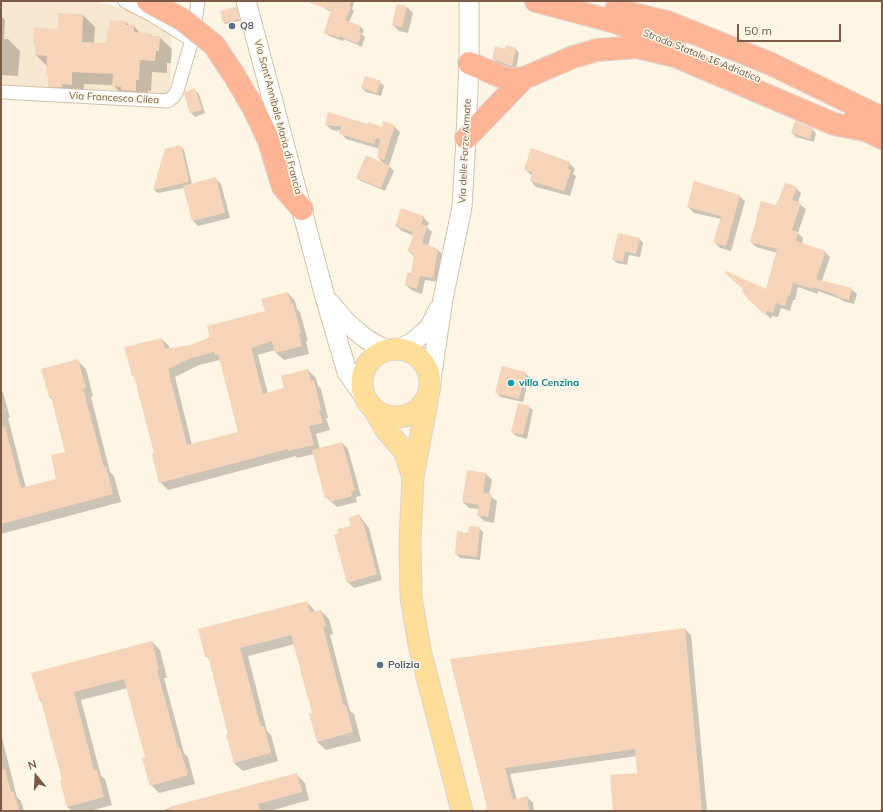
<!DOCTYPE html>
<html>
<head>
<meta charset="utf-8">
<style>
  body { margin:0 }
  #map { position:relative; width:883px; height:812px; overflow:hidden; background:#fef5e4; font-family:Mulish,sans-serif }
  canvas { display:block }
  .frame { position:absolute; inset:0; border:2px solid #795b47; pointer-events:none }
  .north { position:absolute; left:16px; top:756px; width:40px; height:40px; -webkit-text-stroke:3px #fff8ec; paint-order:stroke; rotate:342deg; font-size:11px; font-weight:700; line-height:16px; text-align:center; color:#795b47 }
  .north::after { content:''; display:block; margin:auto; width:14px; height:18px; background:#795b47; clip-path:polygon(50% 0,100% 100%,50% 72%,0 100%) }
  .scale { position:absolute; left:737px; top:24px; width:104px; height:18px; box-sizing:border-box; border:2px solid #795b47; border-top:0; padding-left:5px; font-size:12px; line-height:14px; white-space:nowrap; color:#795b47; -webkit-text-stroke:3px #fff8ec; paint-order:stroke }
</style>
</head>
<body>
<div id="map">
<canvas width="883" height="812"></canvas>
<div class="frame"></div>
<div class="north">N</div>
<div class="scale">50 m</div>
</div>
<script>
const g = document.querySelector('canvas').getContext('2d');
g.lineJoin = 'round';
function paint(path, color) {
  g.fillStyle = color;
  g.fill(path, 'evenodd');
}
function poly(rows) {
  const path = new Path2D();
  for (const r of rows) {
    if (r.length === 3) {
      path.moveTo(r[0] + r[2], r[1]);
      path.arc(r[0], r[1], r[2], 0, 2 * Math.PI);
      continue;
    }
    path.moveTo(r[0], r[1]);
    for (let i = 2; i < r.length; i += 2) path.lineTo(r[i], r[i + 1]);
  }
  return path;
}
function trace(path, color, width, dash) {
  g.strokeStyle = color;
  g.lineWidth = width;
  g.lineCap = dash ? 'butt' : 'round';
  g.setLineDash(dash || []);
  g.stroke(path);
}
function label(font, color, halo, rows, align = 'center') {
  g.font = font + ' Mulish,sans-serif';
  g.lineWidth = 3;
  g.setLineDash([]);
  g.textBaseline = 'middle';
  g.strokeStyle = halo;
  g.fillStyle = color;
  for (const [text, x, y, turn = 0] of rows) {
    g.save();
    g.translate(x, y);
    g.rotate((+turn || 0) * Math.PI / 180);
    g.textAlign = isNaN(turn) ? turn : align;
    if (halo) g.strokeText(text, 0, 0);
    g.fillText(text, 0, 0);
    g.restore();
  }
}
paint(poly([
  [1,1,95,1,131,11,171,32,170,96,1,88]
]), '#f7e7d1');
paint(poly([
  [325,1,352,1,354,3,352,9,354,11,349,22,361,27,364,30,362,34,365,37,362,47,344,39,343,41,329,36,325,32,332,12,327,10,323,7],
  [407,7,413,13,408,33,399,31,393,25],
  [236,8,237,9,240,21,226,24,224,23,221,12],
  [83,15,95,27,94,44,107,44,126,22,130,26,134,26,141,34,150,34,153,37,159,37,172,49,171,63,167,63,167,73,152,72,151,91,148,91,147,102,125,98,113,85,84,84,83,97,61,98,49,86,49,78,47,75,47,66,36,55,36,47,34,44],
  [1,16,5,20,4,39,8,39,20,51,18,76,1,75],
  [516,49,519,53,516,69,497,63,493,59,506,50],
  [380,82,384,86,381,96,366,92,362,88],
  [195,90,199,94,205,113,195,117,191,113],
  [326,125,383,128,394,126,400,132,389,166,394,171,385,191,361,181,357,178,385,165,378,158,380,149,346,139,341,133,341,131,332,130],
  [812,129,816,133,814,142,796,137,792,133],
  [180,146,184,150,192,184,215,178,221,184,230,218,198,226,193,221,184,188,158,193,154,190,166,149],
  [569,163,575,169,573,174,576,176,570,196,536,187,531,181,532,176,526,170],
  [796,188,801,193,798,203,806,209,798,233,803,238,802,244,825,252,830,257,822,281,851,289,857,294,854,304,843,301,840,299,818,291,818,294,798,287,795,300,793,300,790,311,781,308,778,317,772,316,771,319,756,305,744,289,766,291,778,253,756,247,751,242,777,207],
  [739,196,745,201,731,251,720,248,714,242,721,219,694,213,688,207],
  [423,217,429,223,427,227,432,232,428,246,438,250,443,255,439,282,425,280,422,294,411,290,406,285,412,274,414,256,408,251,414,236,402,231,396,226],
  [640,239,643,243,640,257,629,255,627,265,617,263,613,259],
  [288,293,295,301,297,309,300,312,308,341,306,341,309,354,284,360,276,353,275,350,258,355,268,394,285,388,308,370,316,378,318,386,321,389,328,418,326,418,330,430,316,434,320,449,342,443,348,449,361,496,356,497,357,502,337,507,326,497,314,454,297,458,296,456,168,490,160,482,156,454,136,379,133,376,162,339,169,346,170,349,191,346,266,312],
  [220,360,240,433,192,445,175,377,199,365],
  [78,361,86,369,93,396,91,397,110,472,114,476,121,502,1,534,1,390,3,392,10,418,8,418,26,488,57,480,67,453,53,400,49,397],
  [525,373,529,377,523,402,500,397,497,393],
  [529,407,533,410,527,439,516,436,512,432],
  [486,474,492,480,489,495,497,501,494,523,484,521,478,515,479,509,469,508,463,502],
  [359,515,369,528,382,580,354,588,348,582,352,526],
  [479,528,483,532,480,560,460,558,456,554,469,534],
  [307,602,316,612,321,611,329,619,333,634,330,635,350,711,354,714,361,741,326,750,317,742,313,714,295,644,248,656,267,731,271,735,278,761,243,771,234,763,230,735,210,660,206,656],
  [685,629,691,635,707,811,614,811,639,774,637,756,510,774,517,800,527,797,533,803,534,811,489,811,451,660],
  [152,642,160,650,167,678,164,678,184,753,188,757,195,784,159,793,151,785,146,758,128,688,81,700,101,776,105,779,112,805,90,811,72,811,67,807,63,780,43,703,39,700],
  [1,734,17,797,21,801,24,811,1,811],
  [297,775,305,783,309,800,270,811,159,811]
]), '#0003');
paint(poly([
  [310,1,351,1,349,6,351,7,345,20,361,26,359,32,362,33,358,44,340,36,340,38,324,33,331,10,310,3],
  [397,4,407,6,402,27,392,25],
  [236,7,239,19,223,23,220,11],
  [58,13,83,14,82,42,106,43,107,29,109,29,110,20,126,21,126,25,134,25,134,32,151,33,150,36,160,36,159,51,156,51,155,61,140,60,139,80,136,80,136,91,121,90,121,87,112,86,113,74,72,72,72,85,63,84,62,87,48,87,48,76,46,76,47,56,35,55,35,45,33,45,34,27,58,29],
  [506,45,516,48,512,66,492,59,495,46,505,49],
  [365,76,381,81,377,93,361,88],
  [195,88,202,110,190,113,184,94,185,92],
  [328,112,368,124,369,122,382,127,383,121,395,125,384,160,377,158,380,139,376,138,374,144,339,134,341,126,325,125],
  [795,121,813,128,810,139,791,133],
  [181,145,189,182,153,190,165,149],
  [531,148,570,162,568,169,571,170,564,191,530,181,532,172,524,170],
  [366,155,390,166,381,188,356,178],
  [216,177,225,213,192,221,183,186],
  [694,181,740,195,726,246,713,243,721,216,687,207],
  [785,183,797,187,792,200,801,203,792,230,798,232,796,241,826,251,816,279,852,288,849,300,837,297,837,295,813,287,813,289,793,283,790,296,788,295,785,306,776,303,773,313,767,311,765,315,749,300,742,291,743,289,725,273,726,271,766,289,777,249,750,242,761,201,776,205],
  [401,208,424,216,421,224,427,226,422,243,438,249,433,278,420,276,417,289,405,285,407,273,411,273,414,254,407,251,413,236,411,235,413,232,395,226],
  [618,233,640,238,636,254,625,251,623,262,612,259],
  [288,292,291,304,293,303,301,333,299,334,302,346,275,353,272,341,251,348,263,394,284,388,281,376,308,369,311,381,314,380,321,410,319,411,323,423,309,426,314,445,288,451,288,449,159,483,152,454,154,453,134,376,132,376,124,347,162,338,165,349,191,345,210,337,207,326,265,311,261,299],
  [214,352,215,355,218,354,238,432,187,445,168,369,191,358],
  [78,359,86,388,83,389,104,467,106,466,113,494,1,524,1,427,5,426,21,488,56,479,51,455,65,452,51,397,49,397,41,369],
  [502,366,526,372,519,399,495,393],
  [518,403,530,406,523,435,511,432],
  [342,442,355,490,351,491,352,496,330,502,329,497,325,498,312,450],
  [467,470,486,473,483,493,492,494,488,517,477,515,479,505,462,502],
  [359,514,361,521,363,521,377,574,347,583,334,535,338,533,337,529,351,526,349,518],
  [469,526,480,527,477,557,455,554,457,531,468,533],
  [307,601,310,612,321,610,326,626,323,627,344,706,346,705,353,732,317,742,309,714,312,713,291,635,240,648,261,727,264,726,271,753,234,763,226,735,228,734,208,656,205,657,198,629],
  [685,628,702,811,613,811,610,775,637,773,635,749,505,768,513,800,527,796,529,811,486,811,486,808,487,807,450,659],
  [152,641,159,670,157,670,178,748,180,748,188,775,150,786,142,758,145,757,124,679,74,692,94,770,97,770,104,797,67,807,60,780,62,780,41,700,39,700,31,673],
  [5,769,11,792,14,792,19,811,1,811,1,770],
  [297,773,302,792,258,804,260,811,170,811,169,807]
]), '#f6d4b9');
const street = poly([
  [125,1,152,15,192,40],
  [1,92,168,101,174,96,177,91,192,40,198,1]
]);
const secondary = poly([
  [246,1,325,297,347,372,366,399],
  [330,303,347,323,366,339,388,351],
  [398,350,413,342,430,327,438,310],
  [430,386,443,299,462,207,466,138,469,63,469,1]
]);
const primary = poly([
  [396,383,34],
  [428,396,413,477,410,541,411,597,420,650,462,811],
  [373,408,386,430,404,451,413,477]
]);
const highway = poly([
  [536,1,615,22,674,44],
  [616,10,667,22,771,64,882,118],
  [469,63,507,79,524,78],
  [254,109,269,141,283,187,302,209],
  [851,123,882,138],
  [466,138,524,78,573,57,597,50,637,47,675,56,834,124,864,130]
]);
trace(street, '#d3bfab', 15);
trace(secondary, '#d6bfa8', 21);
trace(primary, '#dcd4cf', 23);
trace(highway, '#dcd4cf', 24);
trace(street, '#fff', 13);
trace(secondary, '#fff', 19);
trace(primary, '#ffde9a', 21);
trace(highway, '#feb595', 22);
const highwayBridge = poly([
  [148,1,183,20,214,45,234,75,254,109]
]);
trace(highwayBridge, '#dcd4cf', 24, []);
trace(highwayBridge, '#feb595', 22);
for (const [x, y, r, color] of [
  [232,26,4,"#5c6f8a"],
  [511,383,4,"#0f9aa8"],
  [380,665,4,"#5c6f8a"]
]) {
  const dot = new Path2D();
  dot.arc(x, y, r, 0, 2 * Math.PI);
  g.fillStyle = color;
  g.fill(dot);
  trace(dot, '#fff8ec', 1.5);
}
label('bold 10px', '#4e5e75', '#fff8ec', [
  ["Q8",240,26],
  ["Polizia",388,665]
], 'left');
label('10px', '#795b47', '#fff8ec', [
  ["Strada Statale 16 Adriatica",702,56,22],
  ["Via Francesco Cilea",114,98,3],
  ["Via Sant'Annibale Maria di Francia",278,117,75],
  ["Via delle Forze Armate",465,151,-87]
]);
label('bold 10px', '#0d838f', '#fff8ec', [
  ["villa Cenzina",519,383]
], 'left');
</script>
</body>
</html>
